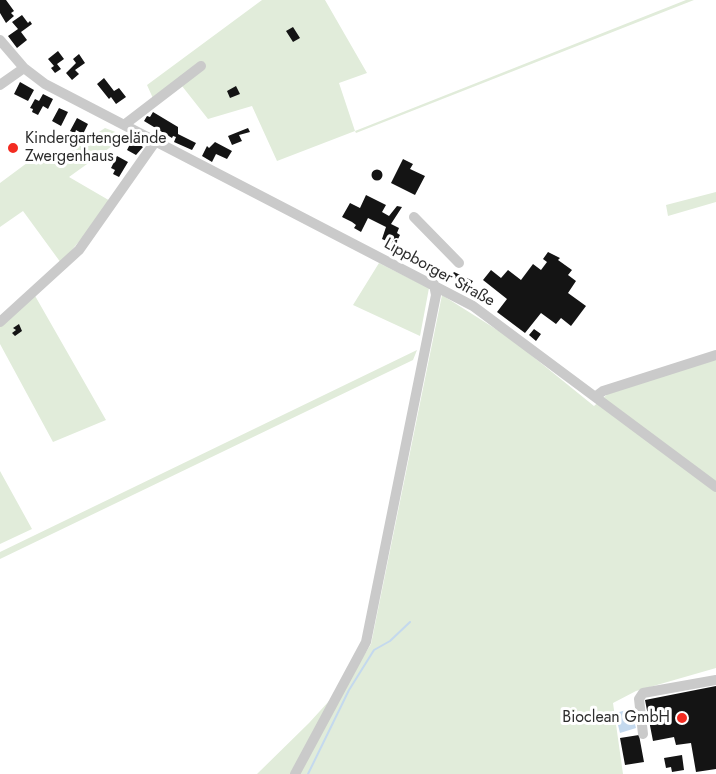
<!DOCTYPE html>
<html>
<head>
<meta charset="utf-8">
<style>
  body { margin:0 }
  canvas { display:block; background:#fff }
</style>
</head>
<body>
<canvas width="716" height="774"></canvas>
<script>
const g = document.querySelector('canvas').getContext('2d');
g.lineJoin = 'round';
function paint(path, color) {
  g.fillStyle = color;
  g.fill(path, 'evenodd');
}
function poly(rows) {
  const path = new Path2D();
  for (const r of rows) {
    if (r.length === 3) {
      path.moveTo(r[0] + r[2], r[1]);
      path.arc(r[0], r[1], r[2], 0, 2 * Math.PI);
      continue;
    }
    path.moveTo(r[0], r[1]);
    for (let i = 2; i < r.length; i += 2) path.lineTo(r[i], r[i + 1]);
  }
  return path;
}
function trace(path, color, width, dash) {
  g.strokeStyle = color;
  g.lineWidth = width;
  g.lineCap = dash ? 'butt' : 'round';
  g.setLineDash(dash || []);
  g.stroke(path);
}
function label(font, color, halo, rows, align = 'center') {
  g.font = font + ' Jost,sans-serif';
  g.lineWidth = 6;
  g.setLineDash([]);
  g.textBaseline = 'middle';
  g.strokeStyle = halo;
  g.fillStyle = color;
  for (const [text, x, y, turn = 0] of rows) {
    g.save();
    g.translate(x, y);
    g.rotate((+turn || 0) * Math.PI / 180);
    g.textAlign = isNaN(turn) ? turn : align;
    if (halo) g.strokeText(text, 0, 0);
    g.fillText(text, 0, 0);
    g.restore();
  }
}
paint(poly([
  [262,0,325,0,367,73,339,83,355,131,686,0,694,0,356,133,355,131,277,161,252,106,208,119,182,86,156,105,147,85],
  [105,128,126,136,69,177,112,202,61,263,23,211,0,227,0,183,35,157,51,164],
  [716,192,716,202,668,216,666,205],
  [379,263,429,288,420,336,353,305],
  [34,294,106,420,53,442,0,344,0,324],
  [442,295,510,338,594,406,610,392,716,358,716,668,636,691,613,703,623,774,257,774,309,723,350,678,371,644],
  [417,350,413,360,0,559,0,552],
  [0,471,32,529,0,544]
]), '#e1ecda');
paint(poly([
  [631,709,636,728,620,733,615,713]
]), '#c4d9ee');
trace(poly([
  [308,774,349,690,374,650,390,641,410,622]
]), '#c4d9ee', 2);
paint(poly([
  [0,0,6,0,14,11,11,13,14,16,6,23,0,13],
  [22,15,28,23,30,21,32,24,21,32,27,40,17,48,8,36,18,29,12,22],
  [293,27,300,38,293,42,286,31],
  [58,51,64,59,57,64,61,69,55,73,51,68,54,66,48,59],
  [79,54,85,63,75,70,79,74,72,80,66,73,76,63,73,59],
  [104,78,114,91,119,88,126,97,116,104,111,97,109,99,97,84],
  [20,82,34,90,28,101,14,94],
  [236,86,240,94,230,98,227,91],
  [43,94,53,99,48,109,43,106,38,115,32,112,33,109,30,108,35,99,39,101],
  [59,108,68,112,61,126,52,121],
  [153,112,178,127,178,134,196,143,192,150,174,142,176,137,173,136,172,138,144,121,147,116,150,117],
  [77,118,88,124,83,134,76,130,75,133,70,131],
  [248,128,250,132,239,135,242,141,232,145,228,136],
  [132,140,143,147,136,155,127,150],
  [215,142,232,151,227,159,216,154,212,162,202,156,207,146,209,148],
  [117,156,128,162,119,177,113,174,115,170,111,168],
  [403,159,413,164,410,169,425,176,415,195,391,183],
  [377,175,5.5],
  [366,195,386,205,382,212,389,216,397,206,402,207,391,224,399,228,397,233,400,235,395,245,382,239,386,227,368,218,361,232,354,228,356,225,352,222,342,217,350,203,360,208],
  [548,252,560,258,558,260,572,270,568,275,576,281,568,293,586,306,571,326,561,318,556,324,541,313,525,333,497,312,507,299,483,280,491,270,501,278,508,270,521,280,533,264,541,270,547,262,543,259],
  [454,272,473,281,467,290,455,283,457,279,451,276],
  [19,324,22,331,15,336,12,333,16,330,13,328],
  [534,329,541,334,536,341,529,335],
  [716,686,716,769,696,772,691,743,676,745,674,737,653,741,645,700],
  [639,735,644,762,625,765,620,738],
  [682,755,684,770,672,772,671,767,666,768,664,758]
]), '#141414');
trace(poly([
  [0,40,24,68,45,84,473,306,716,487],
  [0,85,24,68],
  [124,125,201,66],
  [414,217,459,263],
  [0,322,79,250,155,142],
  [595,397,603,391,716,355],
  [643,734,639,699,643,693,716,680],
  [295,774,366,642,436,295,434,284]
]), '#cacaca', 10);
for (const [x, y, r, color] of [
  [13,148,6,"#f32b21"],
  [682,718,6,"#f32b21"]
]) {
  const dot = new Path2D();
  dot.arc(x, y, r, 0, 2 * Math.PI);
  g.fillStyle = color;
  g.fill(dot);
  trace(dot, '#fff', 2);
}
label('16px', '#2d2d2d', '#fff', [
  ["Kindergartengelände",25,139],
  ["Zwergenhaus",25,157],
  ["Bioclean GmbH",670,718,"right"]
], 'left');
label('16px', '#2d2d2d', '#fff', [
  ["Lippborger Straße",439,273,29]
]);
</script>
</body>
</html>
